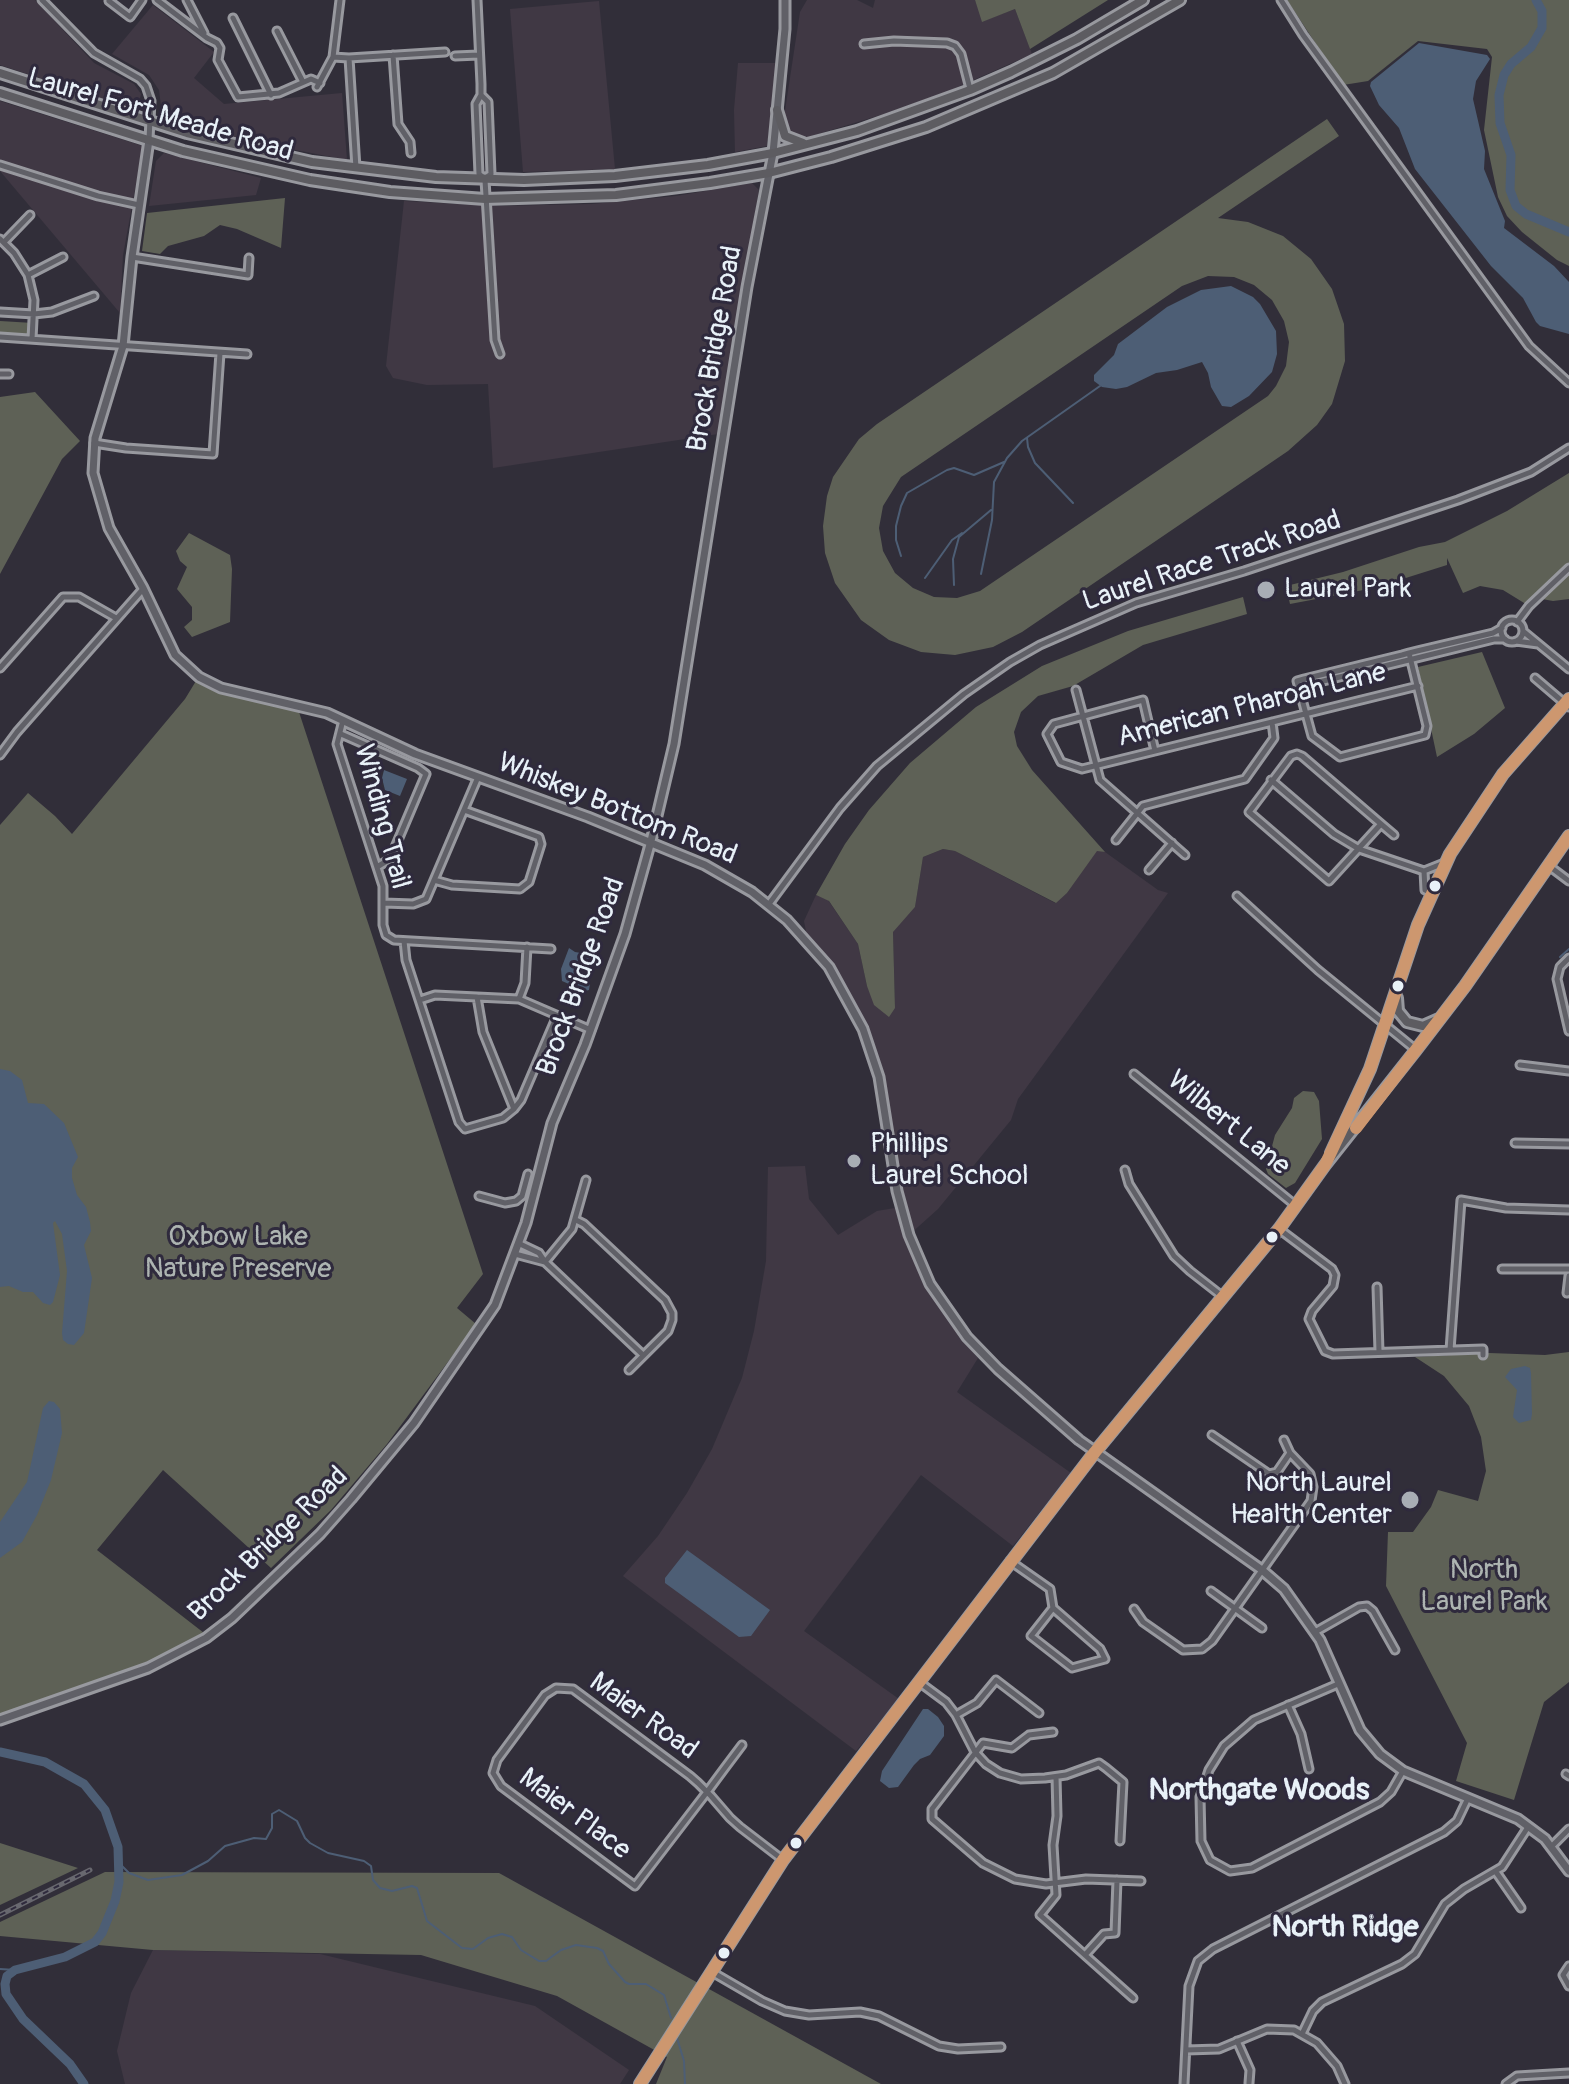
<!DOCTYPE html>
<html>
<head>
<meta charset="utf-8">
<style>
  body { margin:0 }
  canvas { display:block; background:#312e39 }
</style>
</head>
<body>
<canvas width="1569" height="2084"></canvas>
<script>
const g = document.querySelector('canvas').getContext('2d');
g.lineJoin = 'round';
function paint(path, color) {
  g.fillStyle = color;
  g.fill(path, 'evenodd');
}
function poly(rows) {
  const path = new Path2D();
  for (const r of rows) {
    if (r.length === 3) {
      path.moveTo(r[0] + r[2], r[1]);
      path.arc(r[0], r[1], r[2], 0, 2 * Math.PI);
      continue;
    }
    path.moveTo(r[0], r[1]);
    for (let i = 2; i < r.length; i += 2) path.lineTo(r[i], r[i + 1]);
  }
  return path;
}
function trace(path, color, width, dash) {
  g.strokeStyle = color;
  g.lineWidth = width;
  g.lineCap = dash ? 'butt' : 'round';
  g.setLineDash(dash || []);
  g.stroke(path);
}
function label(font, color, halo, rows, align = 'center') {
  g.font = font + ' Pangolin,sans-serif';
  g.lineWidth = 6;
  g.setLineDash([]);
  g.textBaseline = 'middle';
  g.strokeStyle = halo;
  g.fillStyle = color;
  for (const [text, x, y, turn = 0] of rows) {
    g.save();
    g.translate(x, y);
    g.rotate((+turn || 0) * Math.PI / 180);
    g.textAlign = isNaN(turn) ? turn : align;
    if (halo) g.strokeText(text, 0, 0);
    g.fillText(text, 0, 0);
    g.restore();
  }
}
paint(poly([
  [0,0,35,0,94,63,134,84,141,94,138,107,132,108,0,65],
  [807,0,857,0,873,8,875,0,975,0,983,21,1015,9,1032,54,951,90,884,114,805,138,793,135,783,124,800,12],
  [599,1,615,169,523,172,510,9],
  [153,5,214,52,194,78,224,104,342,93,347,160,229,137,166,119,162,114,159,90,149,75,112,54],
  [738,63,778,63,767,146,735,152,734,110],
  [0,101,143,146,123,255,120,313,0,171],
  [164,153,261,178,256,195,149,206,156,161],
  [752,183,759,190,718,434,493,468,488,384,427,385,393,378,386,366,404,201,497,206,592,204,676,196],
  [943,849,955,851,1055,903,1067,893,1097,850,1105,852,1158,890,1168,893,1018,1099,1011,1120,938,1209,909,1235,897,1191,885,1106,856,1014,808,941,804,921,816,895,828,900,858,944,867,986,895,1008,893,931,915,907,923,857],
  [805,1166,809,1199,838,1235,877,1211,895,1208,906,1244,930,1294,959,1337,978,1358,957,1392,1071,1473,1013,1546,921,1475,804,1631,899,1699,856,1751,623,1576,658,1536,687,1493,712,1449,742,1378,754,1331,766,1261,768,1167],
  [153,1950,320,1954,535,2006,629,2070,620,2084,125,2084,117,2051,131,1993]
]), '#403844');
paint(poly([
  [975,0,1108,0,1030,49,1015,9,982,22],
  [1287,0,1569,0,1569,266,1557,260,1522,232,1507,216,1498,197,1484,130,1492,57,1487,49,1418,41,1368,81,1343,85],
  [1327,119,1339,136,1218,218,1248,222,1283,236,1311,259,1332,289,1344,324,1345,361,1332,404,1317,425,1288,451,1022,632,993,647,955,655,921,652,889,640,861,620,835,583,825,553,823,526,827,496,833,477,859,439,877,424],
  [1208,276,1234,277,1254,285,1272,300,1284,321,1289,342,1286,366,1276,386,1268,396,980,591,957,598,934,597,913,588,895,573,883,551,879,528,883,506,901,477,1182,286],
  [285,198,281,248,237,229,220,225,204,236,168,246,160,254,142,251,147,213],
  [0,321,33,323,32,339,0,337],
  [35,392,80,441,62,459,0,574,0,397],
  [1569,473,1569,599,1553,601,1542,599,1529,606,1503,590,1480,586,1463,593,1447,558,1447,565,1374,588,1290,604,1286,586,1343,572,1419,547,1445,542,1507,511],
  [189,533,230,555,232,569,230,622,192,637,184,627,192,620,192,607,177,589,187,567,180,561,176,551],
  [1243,597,1247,614,1143,645,1073,686,1038,696,1021,712,1014,732,1017,746,1032,770,1105,852,1097,851,1067,893,1056,903,955,851,943,849,923,857,915,907,893,932,895,1008,889,1017,874,1005,867,986,858,944,829,901,816,895,845,844,869,810,910,763,976,707,1042,666,1128,631],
  [1482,652,1505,708,1474,734,1437,757,1418,667],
  [196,681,219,692,298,709,483,1274,457,1308,476,1324,387,1444,331,1510,271,1568,163,1470,97,1550,204,1633,147,1664,0,1715,0,825,28,793,55,816,72,834,185,699],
  [1303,1091,1314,1092,1319,1101,1322,1139,1295,1183,1286,1188,1268,1174,1266,1169,1275,1135,1292,1108,1294,1098],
  [1569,1352,1569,1682,1544,1702,1514,1800,1456,1781,1467,1743,1386,1586,1388,1532,1413,1532,1431,1507,1438,1490,1478,1501,1486,1471,1481,1437,1469,1406,1444,1376,1415,1357,1489,1353,1545,1355],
  [0,1843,78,1868,0,1905],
  [105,1872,499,1873,881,2084,656,2084,667,2057,557,1996,421,1955,153,1950,0,1936,0,1922]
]), '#5e6156');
paint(poly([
  [1419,43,1487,55,1490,59,1476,81,1473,99,1485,151,1484,169,1505,221,1504,228,1554,266,1569,282,1569,334,1540,326,1536,322,1523,298,1491,266,1415,169,1399,128,1379,105,1370,86,1371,82],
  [1231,286,1253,297,1260,304,1276,331,1277,354,1272,372,1249,396,1231,407,1222,406,1211,387,1208,373,1202,362,1177,370,1156,373,1127,387,1116,389,1102,387,1094,381,1094,375,1114,355,1118,344,1167,307,1201,290],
  [384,770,407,779,400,796,385,790,382,778],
  [569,948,575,952,593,955,592,973,586,979,590,983,589,990,585,991,562,981,561,969],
  [0,1069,10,1071,22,1080,28,1103,44,1104,64,1123,78,1157,72,1168,72,1178,77,1195,86,1207,90,1222,91,1231,84,1245,92,1278,84,1333,74,1345,68,1344,63,1340,62,1333,67,1271,62,1234,55,1221,53,1223,60,1275,53,1302,50,1305,43,1303,33,1292,23,1292,9,1286,0,1287],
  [1525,1366,1530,1368,1531,1373,1532,1414,1531,1420,1519,1423,1513,1417,1517,1390,1505,1377,1511,1369],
  [49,1401,54,1402,60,1409,62,1433,51,1480,37,1515,22,1542,0,1558,0,1522,27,1482,43,1408],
  [687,1550,770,1610,751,1636,739,1637,665,1583,665,1578],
  [923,1709,928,1709,938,1717,944,1726,944,1736,930,1755,920,1759,914,1765,898,1787,889,1788,880,1781,882,1771]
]), '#4d5e75');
trace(poly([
  [1027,438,1028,447,1035,463,1073,503],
  [901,556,896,540,896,526,901,506,907,493,947,470,954,468,974,475,1004,462],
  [981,574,992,520,994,482,1007,458,1022,441,1100,386],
  [925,578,952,540,962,533],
  [954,585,953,559,959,537,991,510],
  [1560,957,1569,949],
  [120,1864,129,1873,148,1880,182,1875,208,1861,225,1846,254,1838,266,1839,272,1828,272,1814,279,1810,297,1821,305,1838,310,1843,328,1853,364,1861,371,1866,373,1880,380,1888,392,1891,412,1886,417,1888,427,1921,462,1948,473,1949,488,1938,502,1934,512,1937,521,1950,539,1961,546,1961,561,1950,576,1945,597,1948,603,1951,609,1964,625,1982,629,1984,646,1984,664,1995,671,2018],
  [0,1969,15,1970],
  [677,2038,684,2061,685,2084]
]), '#4d5e75', 2);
trace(poly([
  [1536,0,1542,11,1542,28,1531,47,1511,64,1504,75,1499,95,1500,123,1511,155,1510,190,1516,206,1526,214,1569,232],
  [0,1752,45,1762,84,1784,105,1810,118,1847,119,1882,115,1901,102,1933,95,1942,65,1957,15,1970,7,1976,5,1984,6,1994,23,2019,70,2064,84,2084]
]), '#4d5e75', 9);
const street = poly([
  [42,0,94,53,140,79,146,86,151,101,149,139],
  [157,0,207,38,217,43,220,48,218,60,238,97,279,93,311,79,320,83],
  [187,0,204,33],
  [477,0,481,84,481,95,476,104,479,174,485,179],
  [1281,0,1303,35,1529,346,1569,383],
  [109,1,130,17,142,0],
  [233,18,271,95],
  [277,31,303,82],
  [864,44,894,41,947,43,955,46,961,54,970,89],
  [393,55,398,124,410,142,411,153],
  [455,56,479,55],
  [333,57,349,58,445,52],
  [349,58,356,168],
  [317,87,333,57,340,0],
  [481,95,488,102,491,174,487,177],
  [0,165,98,196,139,205],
  [485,180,495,340,500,354],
  [0,239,14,253,28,275,34,300,32,339],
  [4,242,30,215],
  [132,257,248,275,249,258],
  [28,275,63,257],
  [0,312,34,314,52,312,94,296],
  [0,337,247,354],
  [0,374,9,374],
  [94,443,126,448,213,454,220,353],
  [1512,631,11],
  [1517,622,1529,606,1569,568],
  [1524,632,1569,669],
  [1516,641,1538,644],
  [1409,653,1427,726,1425,735,1340,757,1312,736,1297,681,1304,679,1402,655,1409,653,1417,651,1493,633,1502,628],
  [0,668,63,597,79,597,116,618],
  [1535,678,1569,707],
  [1299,687,1494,639,1505,639],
  [1076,690,1100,780,1185,855],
  [343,720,337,744,383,886,383,925,386,935,394,940,551,949],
  [341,734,418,768,426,774,390,859,377,867],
  [1155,751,1143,700,1054,724,1047,734,1061,762,1082,769,1418,686],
  [0,755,17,732,143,589],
  [1271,780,1334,834,1359,849,1424,871,1444,863],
  [1381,824,1329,881,1249,812,1291,756,1297,754,1302,756,1381,824,1394,835],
  [1116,840,1143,806,1245,779,1274,738,1272,722],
  [1549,866,1569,881],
  [1149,870,1172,843],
  [1424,871,1425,890,1432,893],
  [434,880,452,885,520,889,529,882,541,844,539,837,464,810],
  [1237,896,1318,970,1416,1050],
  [384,903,413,904,426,899,478,777],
  [769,904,840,808,877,766,964,694,1010,662,1040,645,1136,603,1244,571,1458,500,1531,472,1569,448],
  [404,941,406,960,459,1122,465,1129,503,1118,514,1109,521,1100,557,1016],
  [1569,958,1560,967,1557,979,1569,1031],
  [477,997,483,1032,514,1109],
  [519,999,525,983,527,947],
  [420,1000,435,995,519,999,591,1030],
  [1520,1065,1569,1071],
  [1134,1074,1295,1205],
  [1515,1143,1569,1144],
  [1125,1170,1129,1184,1174,1256,1190,1271,1222,1296],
  [586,1180,572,1229,545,1262,643,1355],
  [479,1196,505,1203,516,1201,522,1196,528,1174],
  [576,1220,584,1224,665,1300,672,1313,672,1320,668,1331,629,1370],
  [1279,1229,1332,1269,1335,1275,1333,1286,1312,1311,1309,1319,1325,1351,1333,1354,1483,1349,1483,1355],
  [515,1254,545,1262,539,1253,518,1243],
  [1502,1269,1569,1269],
  [1377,1287,1379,1352],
  [1567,1293,1569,1276],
  [1450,1350,1461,1200,1506,1208,1569,1210],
  [1212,1435,1269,1474,1277,1472,1290,1453],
  [1010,1561,1050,1589,1053,1608,1100,1649,1105,1659,1072,1668,1031,1636,1053,1608],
  [1211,1591,1262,1628],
  [1134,1609,1143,1622,1183,1650,1202,1649,1212,1641,1311,1501,1313,1487,1310,1474,1290,1453,1284,1440],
  [1315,1632,1359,1607,1367,1606,1373,1611,1395,1650],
  [919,1682,946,1702,956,1715,975,1752,986,1764,1000,1773,1021,1779,1045,1778,1066,1775,1099,1763,1106,1768,1123,1782,1120,1841],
  [1338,1684,1254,1720,1224,1746,1209,1770,1200,1797,1201,1841,1210,1860,1230,1871,1252,1868,1380,1802,1391,1792,1403,1771],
  [1288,1705,1301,1734,1309,1769],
  [956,1715,977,1703,996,1680,1039,1713],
  [1053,1732,1029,1735,1012,1748,983,1743,932,1809,932,1819,983,1863,1015,1879,1046,1884,1086,1879,1141,1881],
  [742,1745,724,1769,707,1792,635,1886,501,1786,493,1773,497,1760,545,1695,556,1688,573,1689,690,1776,698,1783,711,1796,730,1818,740,1827,783,1860],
  [1566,1774,1569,1776],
  [1056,1777,1057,1816,1053,1845,1056,1895,1040,1915,1133,1998],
  [1552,1846,1569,1829],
  [1496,1872,1521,1908],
  [1085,1955,1104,1934,1115,1933,1117,1880],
  [1569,1966,1563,1975,1569,1986],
  [712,1972,762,2001,785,2011,809,2015,860,2012,879,2016,939,2046,958,2049,1001,2047],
  [1302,2034,1313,2011,1322,2002,1402,1964,1415,1954,1445,1904,1464,1889,1502,1867,1528,1827],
  [1237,2041,1250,2070,1249,2083],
  [1186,2050,1219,2049,1267,2029,1294,2030,1317,2043,1337,2066,1345,2084],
  [1184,2084,1189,1986,1198,1961,1213,1949,1444,1832,1457,1821,1468,1798],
  [1506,2084,1517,2076,1569,2073]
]);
const secondary = poly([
  [149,140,132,257,123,346,95,438,93,473,109,528,143,588,175,655,199,677,221,688,327,713,415,754,588,817,705,865,752,892,787,920,829,967,863,1029,879,1077,897,1191,909,1235,930,1284,967,1337,998,1369,1079,1440,1262,1570,1284,1589,1320,1640,1360,1730,1380,1754,1403,1771,1518,1819,1545,1839,1569,1871],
  [0,1720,148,1668,206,1638,232,1618,320,1534,351,1499,414,1423,495,1305,526,1223,552,1123,585,1045,625,934,651,841,674,744,747,287,773,153,785,29,785,0]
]);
const primary = poly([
  [0,73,187,133,312,162,436,177,524,180,615,176,708,165,773,153,857,131,970,90,1011,72,1077,39,1143,0],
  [0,93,183,151,310,180,390,192,485,199,616,195,710,183,769,173,831,157,926,127,1053,73,1180,0],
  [777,110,785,136,803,143],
  [1397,998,1398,1011,1407,1022,1423,1026,1439,1019],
  [1331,1153,1370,1069,1418,925,1450,854,1503,774,1569,699],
  [640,2084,783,1860,1095,1452,1279,1229,1325,1165,1416,1050,1465,986,1569,836]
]);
trace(street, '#98999f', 11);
trace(secondary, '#98999f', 13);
trace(primary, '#98999f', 14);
trace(street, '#606067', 5);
trace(secondary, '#606067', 7);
trace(primary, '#5d5c61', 8);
const rail = poly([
  [0,1915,90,1870]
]);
trace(rail, '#68686f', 5);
trace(rail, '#2f2a3d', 2, [6]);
trace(poly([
  [1356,1128,1465,986,1569,836],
  [640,2084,783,1860,1095,1452,1279,1229,1325,1165,1370,1069,1418,925,1450,854,1503,774,1569,699]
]), '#cd976f', 12);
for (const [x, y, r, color] of [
  [1266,590,10,"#a8adb5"],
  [1435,886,7,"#e8f1f8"],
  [1398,986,7,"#e8f1f8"],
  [854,1161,8,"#a8adb5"],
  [1272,1237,7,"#e8f1f8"],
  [1410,1500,10,"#a8adb5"],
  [796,1843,7,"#e8f1f8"],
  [724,1953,7,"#e8f1f8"]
]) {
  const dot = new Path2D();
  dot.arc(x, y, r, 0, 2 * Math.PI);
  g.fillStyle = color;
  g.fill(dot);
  trace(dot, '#2f2a3d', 3);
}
label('28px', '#e8f1f8', '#2f2a3d', [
  ["Laurel Fort Meade Road",160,116,16],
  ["Brock Bridge Road",716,349,-80],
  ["Laurel Race Track Road",1212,562,-18],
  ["American Pharoah Lane",1252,706,-14],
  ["Whiskey Bottom Road",617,810,22],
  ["Winding Trail",381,817,75],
  ["Brock Bridge Road",582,977,-70],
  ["Wilbert Lane",1228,1124,39],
  ["Brock Bridge Road",269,1545,-44],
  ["Maier Road",643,1717,36],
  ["Maier Place",574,1815,37]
]);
label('28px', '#e8f1f8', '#2f2a3d', [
  ["Laurel Park",1284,590],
  ["Phillips",870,1145],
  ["Laurel School",870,1177],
  ["North Laurel",1392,1484,"right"],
  ["Health Center",1392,1516,"right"]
], 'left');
label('28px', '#adb4b1', '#2f2a3d', [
  ["Oxbow Lake",238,1238],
  ["Nature Preserve",238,1270],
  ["North",1484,1571],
  ["Laurel Park",1484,1603]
]);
label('bold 30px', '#e8f1f8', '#2f2a3d', [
  ["Northgate Woods",1259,1791],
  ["North Ridge",1345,1928]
]);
</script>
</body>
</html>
